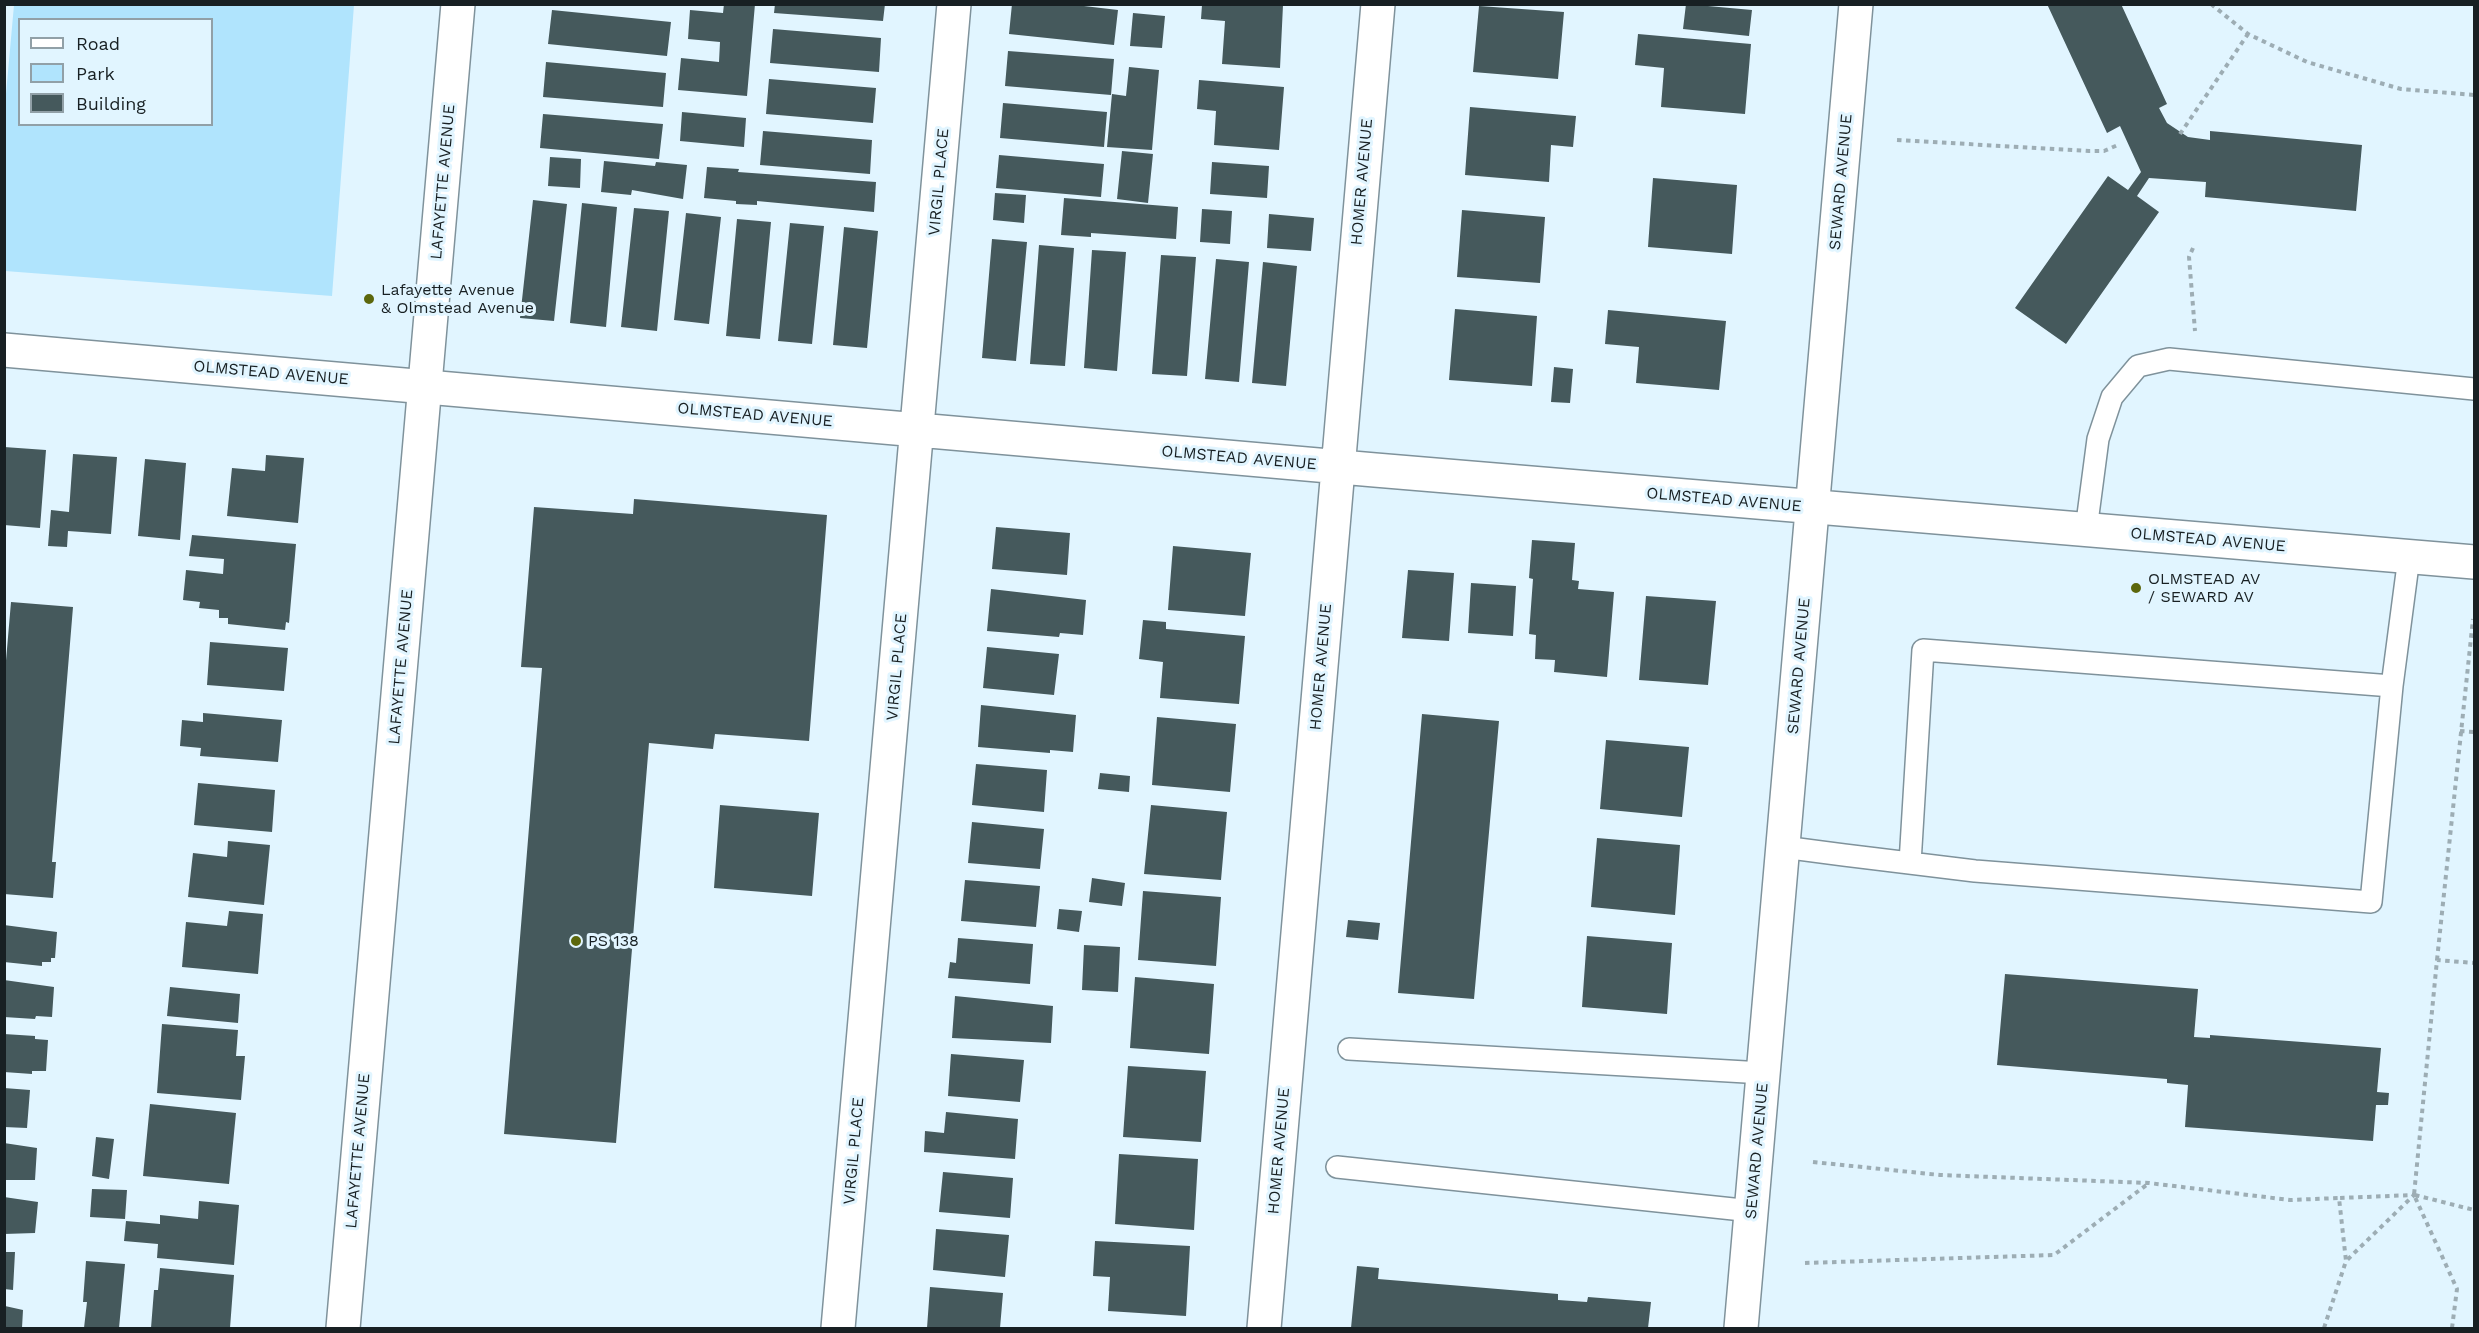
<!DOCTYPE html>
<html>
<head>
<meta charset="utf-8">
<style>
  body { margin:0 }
  #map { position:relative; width:2479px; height:1333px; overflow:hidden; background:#e1f5ff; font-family:"Work Sans",sans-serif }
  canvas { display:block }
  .frame { position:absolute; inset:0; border:6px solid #182023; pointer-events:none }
  .legend { position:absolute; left:18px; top:18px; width:195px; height:108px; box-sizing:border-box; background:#e1f5ff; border:2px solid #91a0a7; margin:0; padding:8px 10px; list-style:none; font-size:18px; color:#182023 }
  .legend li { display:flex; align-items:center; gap:12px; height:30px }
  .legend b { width:30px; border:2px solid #91a0a7 }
</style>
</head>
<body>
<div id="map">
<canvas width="2479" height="1333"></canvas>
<div class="frame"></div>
<ul class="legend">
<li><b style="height:8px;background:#fff"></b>Road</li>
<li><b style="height:16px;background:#b0e4fd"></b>Park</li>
<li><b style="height:16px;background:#45595c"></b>Building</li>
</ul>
</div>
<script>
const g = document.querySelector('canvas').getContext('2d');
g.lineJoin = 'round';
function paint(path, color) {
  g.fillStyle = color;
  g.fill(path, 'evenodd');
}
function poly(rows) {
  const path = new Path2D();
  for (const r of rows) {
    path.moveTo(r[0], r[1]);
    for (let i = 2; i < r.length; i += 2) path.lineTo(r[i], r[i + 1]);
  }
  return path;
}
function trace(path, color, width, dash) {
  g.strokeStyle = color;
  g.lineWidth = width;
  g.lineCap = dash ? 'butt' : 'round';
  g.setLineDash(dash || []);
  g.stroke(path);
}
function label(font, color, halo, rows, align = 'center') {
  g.font = font + ' "Work Sans",sans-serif';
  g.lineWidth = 6;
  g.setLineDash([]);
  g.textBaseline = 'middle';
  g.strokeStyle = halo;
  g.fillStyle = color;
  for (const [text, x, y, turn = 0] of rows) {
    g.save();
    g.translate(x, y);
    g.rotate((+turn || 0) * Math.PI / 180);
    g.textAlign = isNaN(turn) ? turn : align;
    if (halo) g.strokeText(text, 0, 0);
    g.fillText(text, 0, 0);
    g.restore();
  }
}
paint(poly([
  [14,5,354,5,332,296,5,271,4,116],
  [20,20,212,20,212,124,20,124]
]), '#b0e4fd');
paint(poly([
  [724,4,755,4,747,96,678,90,681,58,719,62,720,42,688,39,690,10,723,13],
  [775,4,885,4,883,21,774,13],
  [1012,4,1067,4,1118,10,1114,45,1009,34],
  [1686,4,1752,10,1749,36,1683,29],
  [2047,4,2121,4,2167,104,2159,108,2167,123,2188,137,2210,140,2210,131,2362,145,2356,211,2205,197,2206,182,2149,178,2137,196,2159,212,2066,344,2015,308,2108,176,2128,190,2141,172,2120,126,2107,133],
  [1202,5,1283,5,1280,68,1222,64,1225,21,1201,19],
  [1479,6,1564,12,1558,79,1473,72],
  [552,10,671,22,667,56,548,44],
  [1133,13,1165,16,1162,48,1130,46],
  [773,29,881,38,879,72,770,63],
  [1638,34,1751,44,1745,114,1661,107,1664,68,1635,65],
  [1008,51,1114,59,1111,95,1005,86],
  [546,62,666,73,663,107,543,97],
  [1129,67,1159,70,1152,150,1107,147,1112,94,1126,96],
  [769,79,876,88,873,123,766,114],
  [1199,80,1284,87,1279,150,1214,145,1216,111,1197,109],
  [1003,103,1107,112,1104,147,1000,138],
  [1470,107,1576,116,1573,147,1551,145,1549,182,1465,175],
  [682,112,746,118,744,147,680,141],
  [543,114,663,124,659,159,540,148],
  [763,131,872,140,870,174,760,165],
  [1122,151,1153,154,1148,203,1117,199],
  [999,155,1104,164,1101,197,996,188],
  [550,157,581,159,580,188,548,186],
  [604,161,655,166,656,162,687,165,683,199,632,190,631,195,601,192],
  [1212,162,1269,166,1267,198,1210,194],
  [707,167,739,169,738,172,876,182,874,212,757,201,757,205,736,204,736,201,704,198],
  [1653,178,1737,185,1732,254,1648,247],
  [995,193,1026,195,1024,223,993,220],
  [1064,198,1178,207,1176,239,1091,233,1091,237,1061,235],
  [533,200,567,204,554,321,520,318],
  [582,203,617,207,606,327,570,323],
  [634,208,669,211,657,331,621,327],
  [1202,209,1232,211,1230,244,1200,242],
  [1462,210,1545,217,1540,283,1457,277],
  [686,213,721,217,709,324,674,320],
  [1269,214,1314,218,1311,251,1267,248],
  [737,219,771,222,760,339,726,336],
  [790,223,824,226,812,344,778,341],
  [844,227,878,231,867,348,833,345],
  [992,239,1027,242,1016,361,982,358],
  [1039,245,1074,248,1065,366,1030,364],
  [1092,250,1126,252,1117,371,1084,368],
  [1161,255,1196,257,1187,376,1152,374],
  [1216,259,1249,262,1239,382,1205,379],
  [1263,262,1297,266,1286,386,1252,383],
  [1455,309,1537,316,1532,386,1449,380],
  [1608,310,1726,321,1719,390,1636,383,1639,347,1605,344],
  [1554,367,1573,369,1570,403,1551,402],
  [4,447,46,450,40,528,4,525],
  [73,454,117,457,111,534,68,531,67,547,48,546,51,510,69,512],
  [266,455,304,458,298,523,227,516,232,468,265,471],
  [145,459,186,463,180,540,138,536],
  [634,499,827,515,809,741,715,734,713,749,649,743,616,1143,504,1134,542,668,521,667,534,507,633,514],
  [996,527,1070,533,1067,575,992,569],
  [192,535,296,544,289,623,286,622,285,630,228,624,228,618,219,618,219,610,199,608,200,602,183,600,186,570,223,574,224,559,189,556],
  [1532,540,1575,543,1572,580,1579,581,1578,589,1614,592,1607,677,1554,672,1555,660,1535,659,1536,635,1529,634,1533,579,1529,578],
  [1173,546,1251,553,1245,616,1168,610],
  [1408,570,1454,573,1449,641,1402,638],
  [1471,583,1516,586,1513,636,1468,633],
  [991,589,1086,600,1083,635,1060,633,1059,637,987,631],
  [1646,596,1716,601,1708,685,1639,680],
  [11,602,73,607,52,862,56,862,53,898,4,894,4,684],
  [1143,620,1166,622,1166,629,1245,636,1239,704,1160,698,1163,662,1139,659],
  [210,642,288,648,284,691,207,685],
  [987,647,1059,654,1054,695,983,688],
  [981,705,1076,715,1073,752,1050,750,1050,753,978,747],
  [203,713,282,720,278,762,200,756,201,748,180,746,182,720,203,722],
  [1422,714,1499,721,1474,999,1398,993],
  [1157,717,1236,724,1230,792,1152,785],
  [1606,740,1689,747,1682,817,1600,809],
  [976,764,1047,770,1044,812,972,805],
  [1100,773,1130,776,1129,792,1098,789],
  [198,783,275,790,272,832,194,825],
  [720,805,819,813,812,896,714,888],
  [1151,805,1227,812,1221,880,1144,874],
  [972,822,1044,829,1040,869,968,863],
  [1597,838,1680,845,1675,915,1591,907],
  [228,841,270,845,264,905,188,897,193,853,227,857],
  [1092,878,1125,883,1122,906,1089,902],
  [965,880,1040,886,1036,927,961,921],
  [1143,891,1221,897,1216,966,1138,960],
  [1059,909,1082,911,1079,932,1057,929],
  [229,911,263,914,258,974,182,967,186,922,227,926],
  [1348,920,1380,923,1378,940,1346,937],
  [4,925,57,932,55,958,51,958,51,962,42,962,42,966,4,962],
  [1587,936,1672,943,1667,1014,1582,1007],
  [958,938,1033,944,1030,984,948,978,950,962,956,963],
  [1084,945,1120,947,1118,992,1082,990],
  [2005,974,2198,989,2194,1037,2210,1038,2210,1035,2381,1048,2377,1092,2389,1093,2388,1105,2376,1105,2373,1141,2185,1127,2188,1085,2167,1083,2167,1079,1997,1065],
  [1135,977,1214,984,1209,1054,1130,1048],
  [4,980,54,987,52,1017,36,1016,35,1019,4,1017],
  [170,987,240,994,238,1023,167,1016],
  [955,996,1053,1006,1051,1043,952,1038],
  [162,1024,238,1030,236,1056,245,1056,241,1100,157,1093],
  [4,1034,35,1036,35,1039,48,1040,46,1071,32,1071,32,1074,4,1072],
  [951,1054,1024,1060,1020,1102,948,1096],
  [1128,1066,1206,1071,1201,1142,1123,1137],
  [4,1088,30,1090,27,1128,4,1127],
  [150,1104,236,1113,229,1184,143,1176],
  [946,1112,1018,1119,1015,1159,924,1152,925,1131,944,1133],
  [96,1137,114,1139,109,1179,92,1176],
  [4,1143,37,1148,35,1180,4,1180],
  [1119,1154,1198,1159,1194,1230,1115,1224],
  [943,1172,1013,1178,1010,1218,939,1212],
  [92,1189,127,1190,125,1219,90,1217],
  [4,1197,38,1202,35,1233,4,1234],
  [199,1201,239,1205,234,1265,157,1258,158,1244,124,1241,126,1221,160,1224,160,1215,198,1219],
  [936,1229,1009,1235,1005,1277,933,1270],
  [1095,1241,1190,1246,1186,1316,1108,1311,1110,1277,1093,1276],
  [4,1252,15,1252,13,1290,4,1289],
  [86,1261,125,1264,119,1328,84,1328,87,1302,83,1302],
  [1357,1266,1379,1268,1378,1279,1558,1294,1558,1300,1587,1302,1588,1297,1651,1302,1648,1328,1351,1328],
  [160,1268,234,1275,230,1328,151,1328,154,1290,158,1290],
  [930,1287,1003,1293,1000,1328,927,1328],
  [5,1306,23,1310,22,1328,5,1328]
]), '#45595c');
const lane = poly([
  [2086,530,2098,439,2112,397,2138,366,2169,359,2474,389],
  [2392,686,2409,557],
  [1783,847,1844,855,1975,871,2371,902,2392,686,1923,650,1910,863],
  [1349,1049,1763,1073],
  [1337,1167,1752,1211]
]);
const street = poly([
  [4,350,1375,470,2474,562],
  [838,1328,954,4],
  [1264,1328,1378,4],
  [1741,1328,1856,4]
]);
const secondary = poly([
  [343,1328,458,4]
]);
trace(lane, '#7f929b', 24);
trace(street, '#7f929b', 36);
trace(secondary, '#7f929b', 36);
trace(poly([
  [2211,4,2248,34,2307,62,2401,89,2474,95],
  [2180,134,2248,34],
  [1897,140,2089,151,2104,151,2120,144],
  [2193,248,2189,257,2195,331],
  [2460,731,2474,732],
  [2437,960,2473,619],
  [1813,1162,1940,1175,2149,1183,2290,1200,2339,1198],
  [2415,1195,2474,1210],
  [1805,1263,2054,1255,2149,1183],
  [2324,1328,2346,1261,2339,1198,2414,1195,2346,1261],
  [2452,1328,2457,1289,2414,1195,2437,960,2474,963]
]), '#9dadb4', 4, [4.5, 4.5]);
trace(lane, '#fff', 21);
trace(street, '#fff', 33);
trace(secondary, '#fff', 33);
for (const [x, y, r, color] of [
  [369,299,6,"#5c670c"],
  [2136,588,6,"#5c670c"],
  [576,941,6,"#5c670c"]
]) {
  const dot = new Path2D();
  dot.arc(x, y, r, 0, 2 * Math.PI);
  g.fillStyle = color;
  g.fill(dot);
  trace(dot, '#e1f5ff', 2);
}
label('16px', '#182023', '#e1f5ff', [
  ["LAFAYETTE AVENUE",443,182,-85],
  ["VIRGIL PLACE",939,182,-85],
  ["HOMER AVENUE",1362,182,-85],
  ["SEWARD AVENUE",1841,182,-85],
  ["OLMSTEAD AVENUE",271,373,5],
  ["OLMSTEAD AVENUE",755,415,5],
  ["OLMSTEAD AVENUE",1239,458,5],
  ["OLMSTEAD AVENUE",1724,500,5],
  ["OLMSTEAD AVENUE",2208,540,5],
  ["SEWARD AVENUE",1799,666,-85],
  ["LAFAYETTE AVENUE",401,667,-85],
  ["VIRGIL PLACE",897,667,-85],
  ["HOMER AVENUE",1321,667,-85],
  ["LAFAYETTE AVENUE",358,1151,-85],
  ["VIRGIL PLACE",854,1151,-85],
  ["HOMER AVENUE",1279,1151,-85],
  ["SEWARD AVENUE",1757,1151,-85]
]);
label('16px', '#182023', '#e1f5ff', [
  ["Lafayette Avenue",381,290],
  ["& Olmstead Avenue",381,308],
  ["OLMSTEAD AV",2148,579],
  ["/ SEWARD AV",2148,597],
  ["PS 138",588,941]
], 'left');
</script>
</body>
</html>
